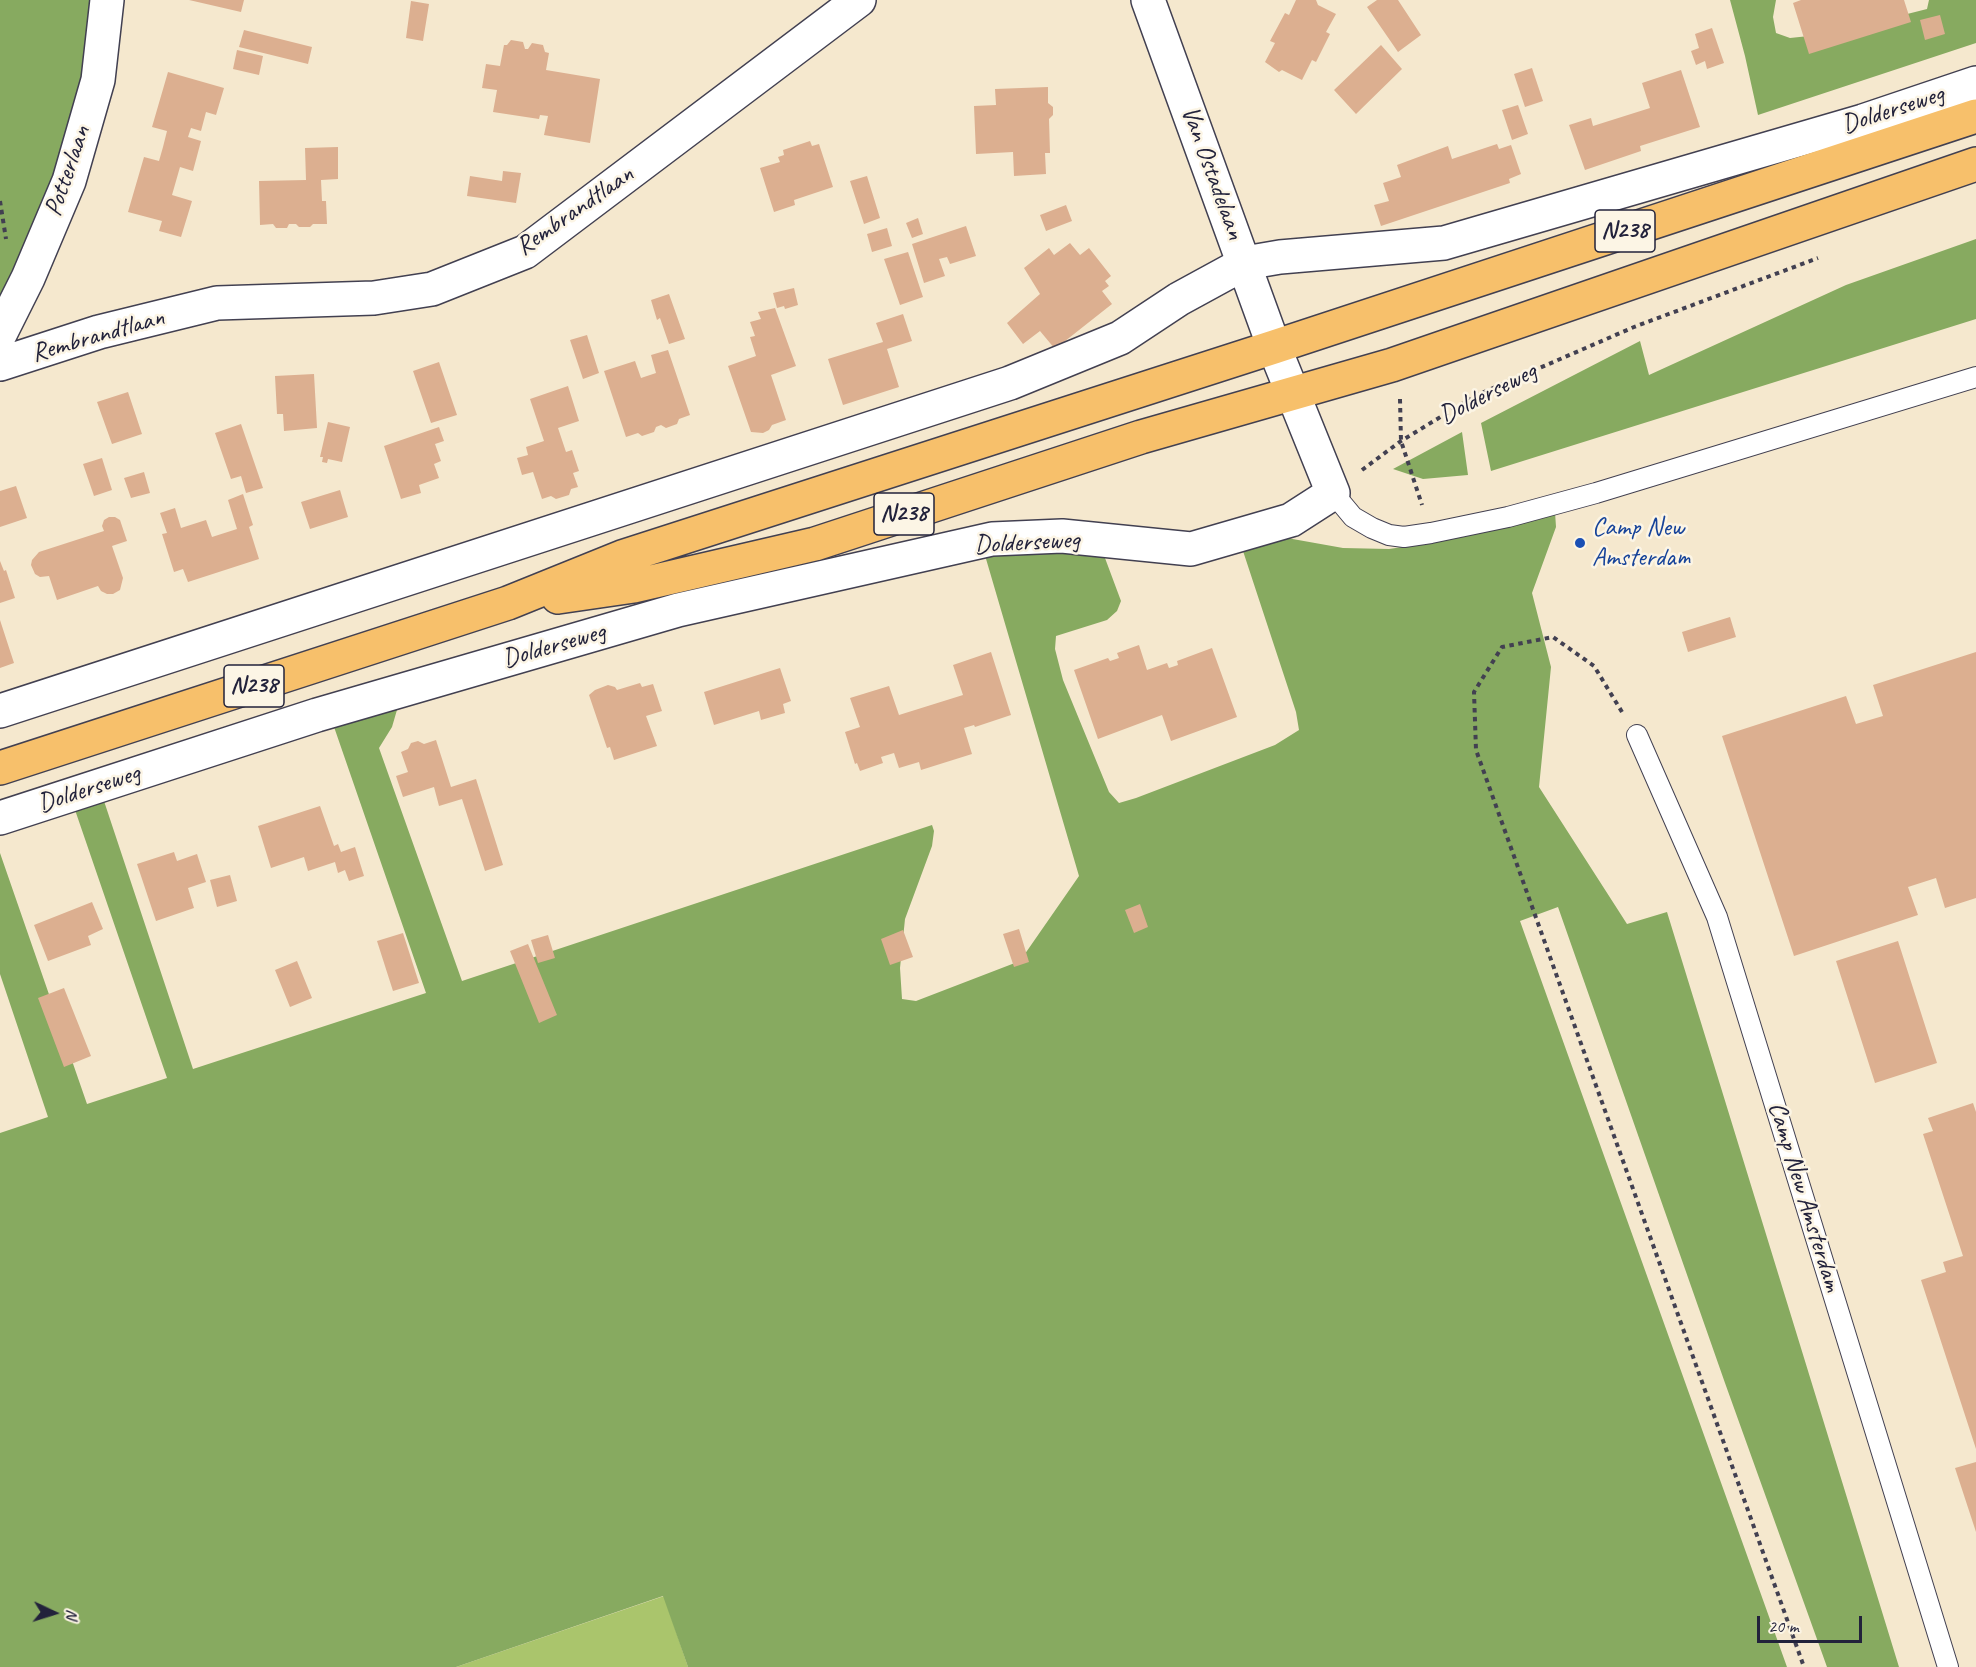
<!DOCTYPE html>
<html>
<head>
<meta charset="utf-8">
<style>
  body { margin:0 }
  #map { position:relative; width:1976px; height:1667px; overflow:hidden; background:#f5e8ce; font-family:Caveat,sans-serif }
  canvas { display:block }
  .north { position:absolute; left:24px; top:1583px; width:60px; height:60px; -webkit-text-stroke:4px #fcf5e5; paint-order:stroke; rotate:94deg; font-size:16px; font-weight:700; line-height:24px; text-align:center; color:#22223b }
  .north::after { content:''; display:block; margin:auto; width:21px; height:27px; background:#22223b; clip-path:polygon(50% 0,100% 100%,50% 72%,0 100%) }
  .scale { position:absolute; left:1757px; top:1616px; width:105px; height:27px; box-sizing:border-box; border:3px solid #22223b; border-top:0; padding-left:8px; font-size:18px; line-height:21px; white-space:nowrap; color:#22223b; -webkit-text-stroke:4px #fcf5e5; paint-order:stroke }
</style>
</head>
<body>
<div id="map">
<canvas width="1976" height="1667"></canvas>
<div class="north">N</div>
<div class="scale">20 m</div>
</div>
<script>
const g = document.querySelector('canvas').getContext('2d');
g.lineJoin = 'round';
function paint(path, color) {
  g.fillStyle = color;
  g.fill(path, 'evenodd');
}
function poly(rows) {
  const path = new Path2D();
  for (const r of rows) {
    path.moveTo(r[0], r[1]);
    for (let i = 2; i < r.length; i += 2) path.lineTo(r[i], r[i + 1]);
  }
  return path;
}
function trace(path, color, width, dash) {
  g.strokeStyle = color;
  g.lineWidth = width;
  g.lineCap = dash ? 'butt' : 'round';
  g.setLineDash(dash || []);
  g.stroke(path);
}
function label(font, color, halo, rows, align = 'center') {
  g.font = font + ' Caveat,sans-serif';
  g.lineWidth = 5;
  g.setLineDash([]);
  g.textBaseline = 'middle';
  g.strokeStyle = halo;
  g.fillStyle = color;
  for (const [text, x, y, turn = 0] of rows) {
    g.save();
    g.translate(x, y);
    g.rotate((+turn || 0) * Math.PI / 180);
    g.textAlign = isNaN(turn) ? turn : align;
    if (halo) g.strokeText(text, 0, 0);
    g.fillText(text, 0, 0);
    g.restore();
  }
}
paint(poly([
  [664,1596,688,1667,456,1667]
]), '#aac56c');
paint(poly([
  [0,0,92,0,83,76,71,124,34,229,0,300],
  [1730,0,1776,0,1773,17,1776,33,1790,38,1828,34,1927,9,1929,0,1976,0,1976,43,1758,115,1745,56],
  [1976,239,1976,319,1491,471,1481,423,1640,341,1649,375,1846,285],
  [1462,432,1468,475,1423,479,1393,469],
  [1555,512,1556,527,1532,593,1551,667,1539,787,1627,924,1667,912,1899,1667,1827,1667,1725,1383,1558,907,1520,921,1787,1667,688,1667,663,1596,456,1667,0,1667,0,1133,48,1117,0,974,0,853,87,1104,167,1078,74,807,103,798,193,1069,426,993,333,724,399,703,392,727,379,748,462,981,932,825,934,831,932,846,905,919,900,968,902,999,916,1001,1020,961,1079,876,984,552,1102,550,1121,601,1117,611,1107,620,1056,636,1055,649,1063,680,1109,792,1119,803,1136,798,1275,745,1299,730,1296,712,1243,551,1287,538,1343,548,1389,549,1443,541,1503,527]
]), '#87aa60');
paint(poly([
  [189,0,244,0,241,12],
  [1296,0,1316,0,1318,5,1336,14,1326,32,1330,34,1316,62,1312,60,1302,80,1282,70,1279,72,1265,62,1275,43,1270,41,1285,13,1289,15],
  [1377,0,1398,0,1421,35,1398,52,1367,7],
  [1801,0,1904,0,1911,22,1809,54,1793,3],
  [411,1,429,4,423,41,406,38],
  [1940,15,1945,34,1925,40,1920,20],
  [1712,28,1724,63,1707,69,1705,61,1696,65,1691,51,1699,48,1695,34],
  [244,30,312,47,308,64,239,47],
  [511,40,523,42,525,49,528,49,532,43,543,45,545,52,549,53,546,70,600,79,590,143,544,135,548,116,540,115,539,119,493,112,497,90,482,88,486,64,500,66,504,45,507,45],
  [1381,45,1402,69,1356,114,1334,90],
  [237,50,263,56,259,75,233,69],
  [1532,68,1543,101,1525,107,1514,74],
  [1681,70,1700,127,1640,146,1641,151,1585,170,1569,125,1591,118,1593,126,1650,108,1642,83],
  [168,72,224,88,216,115,206,112,201,131,191,128,188,137,201,141,193,171,180,167,172,195,192,201,181,237,159,231,162,221,128,212,144,157,159,161,163,147,167,131,152,127],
  [1048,87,1048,103,1053,107,1053,115,1049,119,1050,153,1045,153,1046,174,1014,176,1013,152,976,154,974,106,996,105,995,89],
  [1518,105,1528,134,1512,140,1502,110],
  [810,141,812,146,819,144,833,187,794,200,795,205,774,212,760,168,780,162,778,157,784,155,783,150],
  [1497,144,1499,149,1511,145,1521,174,1509,179,1510,183,1381,226,1374,205,1389,201,1383,183,1401,177,1397,165,1448,146,1452,159],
  [338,147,338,179,321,180,322,201,326,201,327,224,313,224,310,227,299,227,296,224,289,224,287,228,276,228,273,224,260,225,259,181,306,180,305,148],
  [503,171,521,173,516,203,467,196,470,176,502,181],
  [867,176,880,218,864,224,850,181],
  [1066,205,1072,221,1046,231,1040,215],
  [918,218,923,234,912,238,906,223],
  [966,226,976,256,950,264,947,257,939,259,945,276,924,283,912,244],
  [887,228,892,246,872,252,867,234],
  [1070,243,1080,255,1089,248,1111,276,1105,281,1109,286,1102,291,1112,304,1055,349,1040,331,1023,344,1007,323,1040,294,1024,268,1049,248,1054,255],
  [908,252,923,297,900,305,884,259],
  [794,288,798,305,785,309,784,306,777,308,773,293],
  [669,294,685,339,669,344,660,318,657,320,651,300],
  [775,308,796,366,771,375,786,420,772,425,769,430,763,433,751,432,728,366,756,356,750,337,755,336,750,322,761,319,758,312],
  [903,314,912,341,887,349,899,387,843,405,828,359,883,342,876,323],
  [587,335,599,373,583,379,570,340],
  [668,350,690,415,679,419,677,424,666,428,661,425,656,427,654,432,642,436,638,433,626,437,604,371,635,361,641,378,656,373,651,355],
  [439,362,457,415,431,423,413,371],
  [314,374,317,428,284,431,283,414,277,414,275,376],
  [568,386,579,421,558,428,566,452,572,450,579,471,573,473,578,487,571,489,569,495,556,499,551,496,542,499,533,472,522,475,517,458,528,455,526,447,544,441,530,399],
  [128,392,142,434,112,444,97,402],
  [328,422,350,427,342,462,328,459,327,463,322,462,323,457,320,457],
  [241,424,263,488,246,493,241,476,231,479,215,433],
  [439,427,444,441,435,444,441,461,434,464,439,478,419,485,421,493,401,499,384,446],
  [102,458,112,490,94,496,83,464],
  [144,472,150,493,131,498,124,478],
  [16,486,27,518,0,527,0,491],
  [340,490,348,517,310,529,301,502],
  [243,494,253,525,249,527,259,559,188,582,183,569,174,572,162,534,167,533,160,513,175,508,181,528,206,520,212,537,237,529,228,500],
  [109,517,115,517,120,520,127,541,112,546,123,578,120,590,113,594,107,594,101,591,98,586,57,600,49,576,40,577,35,574,31,565,32,560,39,552,104,531,102,526,104,520],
  [0,561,4,571,6,570,15,598,0,603],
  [1730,617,1736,637,1688,652,1682,632],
  [0,620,14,663,0,668],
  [1139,645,1147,670,1167,663,1169,668,1178,665,1177,661,1212,648,1237,717,1171,741,1162,715,1098,739,1074,670,1108,658,1110,661,1119,658,1117,653],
  [991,652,1011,715,975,727,974,725,964,728,972,754,921,770,919,762,899,768,894,753,881,757,883,763,860,771,857,763,855,764,845,732,860,727,850,698,889,686,899,715,963,695,953,665],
  [1976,652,1976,898,1945,908,1936,878,1908,887,1918,915,1794,956,1722,736,1846,696,1856,724,1883,716,1873,685],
  [780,668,791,701,783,704,785,713,761,720,759,711,714,725,704,692],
  [640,683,642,687,653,684,662,711,646,716,657,746,614,760,610,747,607,748,589,695,595,690,608,685,615,687,617,690],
  [436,740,451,787,476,779,503,865,485,871,462,799,439,806,434,787,403,797,396,776,408,772,401,752,408,749,411,743,418,741,424,744],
  [320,806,334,846,338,844,341,852,355,847,364,876,349,881,345,870,338,873,335,862,308,871,304,857,271,868,258,826],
  [174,852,177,861,197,854,206,882,188,888,194,908,156,921,137,864],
  [230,875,237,901,217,907,210,880],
  [92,902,103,929,88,936,91,945,48,961,34,925],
  [1140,904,1148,927,1134,933,1125,910],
  [1019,929,1029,962,1014,967,1003,934],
  [903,930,913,957,890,965,881,939],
  [403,933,419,983,393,991,377,941],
  [548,935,555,958,538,963,531,940],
  [1898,941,1937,1063,1875,1083,1836,961],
  [528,944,557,1015,539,1023,510,951],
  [297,961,312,998,290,1007,275,970],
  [64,988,91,1056,64,1067,38,998],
  [1973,1103,1976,1112,1976,1449,1921,1280,1946,1272,1943,1262,1963,1256,1923,1134,1933,1131,1928,1118],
  [1976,1462,1976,1532,1955,1468]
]), '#dcaf90');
const service = poly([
  [1333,493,1353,517,1372,528,1389,535,1404,537,1431,533,1508,517,1596,493,1976,377],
  [1637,735,1717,917,1948,1667]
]);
const minor = poly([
  [0,334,28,278,69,181,98,80,107,0],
  [0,364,99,332,217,303,374,298,432,289,525,252,859,0],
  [0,711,1010,383,1120,338,1179,299,1245,263,1280,257,1444,243,1863,121,1976,83],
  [0,818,317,715,678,610,992,539,1062,536,1191,549,1291,520,1333,493,1274,347,1148,0]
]);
const primary = poly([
  [558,597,634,586,815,544,1141,437,1392,365,1976,164],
  [0,768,508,603,622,557,1274,347,1976,116]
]);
trace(service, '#424051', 22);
trace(minor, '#424051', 36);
trace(primary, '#424051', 36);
trace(poly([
  [0,201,6,239],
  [1400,399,1401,441,1422,505],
  [1362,470,1401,441,1475,396,1634,327,1818,258],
  [1622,712,1594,666,1553,637,1502,647,1474,692,1476,750,1804,1667]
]), '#424051', 4, [4.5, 4.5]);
trace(service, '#fff', 20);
trace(minor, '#fff', 33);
trace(primary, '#f7c06b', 33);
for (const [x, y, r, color] of [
  [1580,543,6,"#1a4fb4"]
]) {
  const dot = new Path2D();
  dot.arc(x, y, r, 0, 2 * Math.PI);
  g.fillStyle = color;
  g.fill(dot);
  trace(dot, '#fcf5e5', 2);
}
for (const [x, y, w] of [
  [1625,231,60],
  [904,514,60],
  [254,686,60]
]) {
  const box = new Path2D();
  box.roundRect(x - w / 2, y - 21, w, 42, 4.5);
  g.fillStyle = '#fcf5e5';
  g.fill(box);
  trace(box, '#22223b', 1.5);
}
label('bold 24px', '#22223b', null, [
  ["N238",1625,231],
  ["N238",904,514],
  ["N238",254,686]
]);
label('26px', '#22223b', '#fcf5e5', [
  ["Dolderseweg",1893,110,-18],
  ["Potterlaan",68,171,-71],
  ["Van Ostadelaan",1212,173,70],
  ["Rembrandtlaan",575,211,-35],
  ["Rembrandtlaan",98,336,-16],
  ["Dolderseweg",1488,394,-27],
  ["Dolderseweg",1027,543,-3],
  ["Dolderseweg",554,646,-16],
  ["Dolderseweg",89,789,-18],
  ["Camp New Amsterdam",1804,1197,73]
]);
label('26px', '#164399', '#fcf5e5', [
  ["Camp New",1592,528],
  ["Amsterdam",1592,558]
], 'left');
</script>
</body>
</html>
